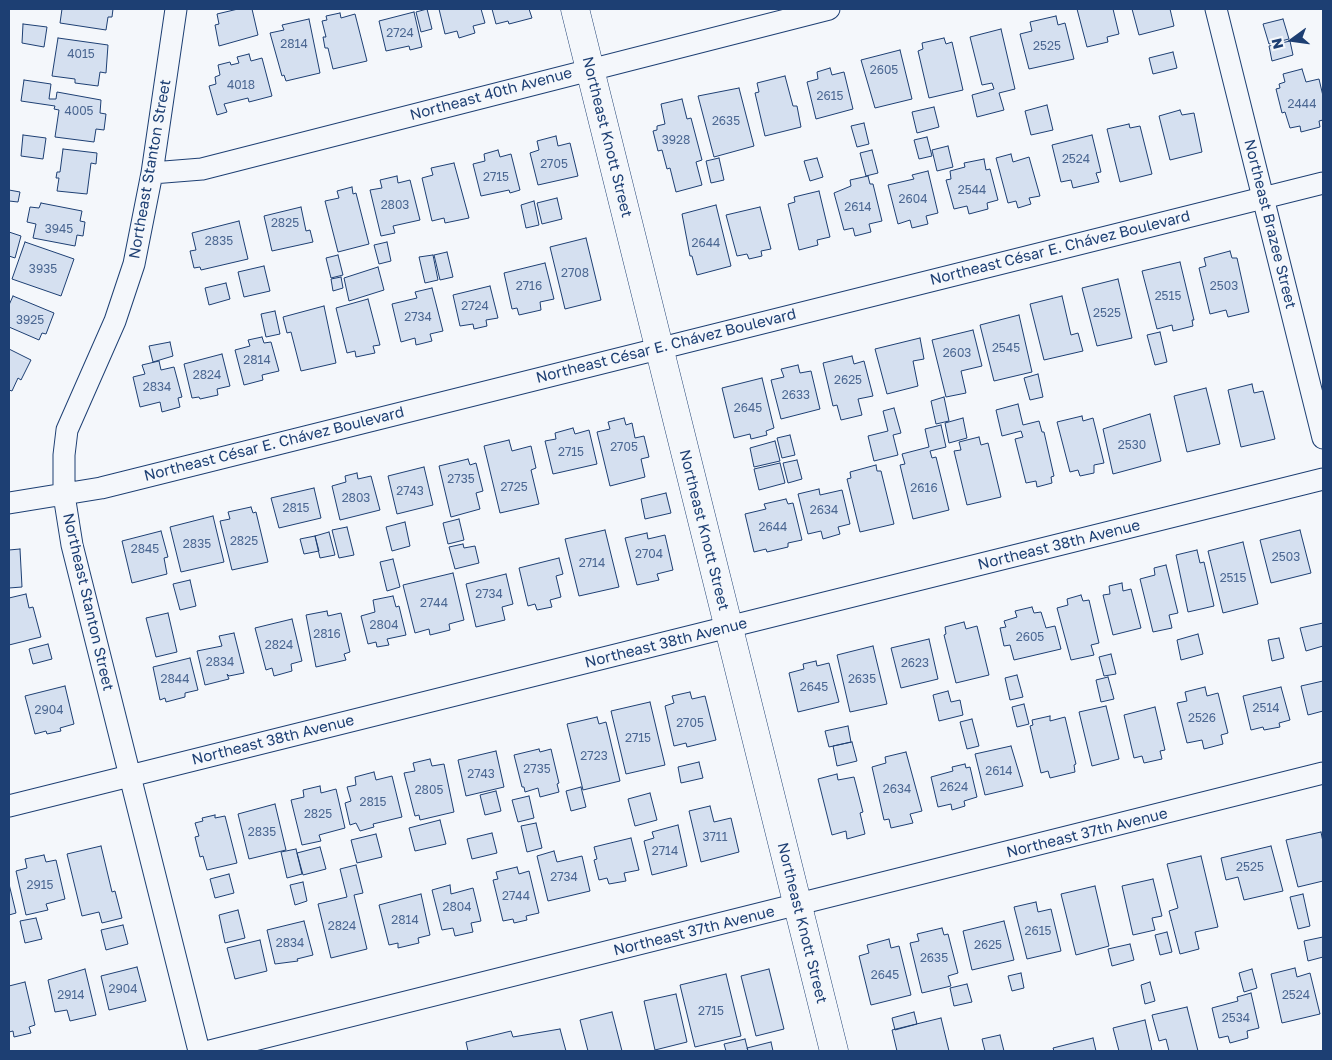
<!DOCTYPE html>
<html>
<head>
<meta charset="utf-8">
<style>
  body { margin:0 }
  #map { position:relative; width:1332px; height:1060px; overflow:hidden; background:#f4f7fb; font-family:"Golos Text",sans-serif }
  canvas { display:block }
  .frame { position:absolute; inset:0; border:10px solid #1d3f73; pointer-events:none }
  .north { position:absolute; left:1267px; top:15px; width:50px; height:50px; -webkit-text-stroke:4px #f4f7fb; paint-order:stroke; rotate:256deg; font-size:14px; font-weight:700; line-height:20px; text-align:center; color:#1d3f73 }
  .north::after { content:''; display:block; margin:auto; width:18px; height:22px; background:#1d3f73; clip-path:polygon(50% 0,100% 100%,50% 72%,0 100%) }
</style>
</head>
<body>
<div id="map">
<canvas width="1332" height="1060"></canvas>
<div class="frame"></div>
<div class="north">N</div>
</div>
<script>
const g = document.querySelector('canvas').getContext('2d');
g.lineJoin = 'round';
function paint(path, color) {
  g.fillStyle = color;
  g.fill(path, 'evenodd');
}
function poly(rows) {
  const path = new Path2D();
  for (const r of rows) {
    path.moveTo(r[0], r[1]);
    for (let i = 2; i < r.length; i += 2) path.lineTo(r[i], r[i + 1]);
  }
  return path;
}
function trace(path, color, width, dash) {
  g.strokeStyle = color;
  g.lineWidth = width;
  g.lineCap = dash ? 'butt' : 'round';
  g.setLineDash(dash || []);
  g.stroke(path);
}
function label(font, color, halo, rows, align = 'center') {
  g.font = font + ' "Golos Text",sans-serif';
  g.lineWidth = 4;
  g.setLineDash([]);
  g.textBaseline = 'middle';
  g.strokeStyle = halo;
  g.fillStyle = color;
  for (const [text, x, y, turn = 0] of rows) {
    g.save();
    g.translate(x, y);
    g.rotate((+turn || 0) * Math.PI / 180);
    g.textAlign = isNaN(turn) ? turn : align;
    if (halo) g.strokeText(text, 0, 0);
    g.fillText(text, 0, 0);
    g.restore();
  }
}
const building = poly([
  [62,9,113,9,112,17,108,17,106,30,60,23,62,9],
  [238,9,252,9,258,35,219,46,215,25,219,24,217,14,238,9],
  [427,9,432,29,421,32,416,12,427,9],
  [439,9,481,9,485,23,473,26,475,33,459,38,457,31,445,34,439,9],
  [492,9,529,9,532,18,509,24,508,21,496,24,492,9],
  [1077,9,1113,9,1119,34,1107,37,1108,42,1087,47,1077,9],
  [1132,9,1170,9,1174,26,1139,35,1132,9],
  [414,12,422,47,410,50,409,46,386,51,379,21,414,12],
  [340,13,341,18,355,14,367,61,333,69,328,48,325,48,323,37,326,37,322,21,327,20,326,16,340,13],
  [1056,16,1058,25,1065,23,1074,59,1029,69,1020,34,1032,31,1030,22,1056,16],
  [309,19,320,73,286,81,284,75,282,76,270,33,284,30,282,25,309,19],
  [1283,19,1289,39,1269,44,1263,24,1283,19],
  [23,24,47,27,44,47,22,43,23,24],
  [1001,29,1015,89,999,93,1004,110,977,117,972,95,994,89,992,83,982,85,970,37,1001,29],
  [58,38,108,45,106,73,100,72,98,86,75,83,75,79,52,76,58,38],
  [944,38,946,44,952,42,963,90,929,98,918,51,923,49,922,43,944,38],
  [1290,41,1293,55,1272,61,1269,46,1290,41],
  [900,50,912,99,875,108,861,60,900,50],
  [1173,52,1177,68,1153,74,1149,58,1173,52],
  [249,54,251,61,262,58,272,96,249,102,248,98,224,104,227,112,217,115,209,86,216,84,215,77,220,75,218,65,230,62,231,65,239,63,237,57,249,54],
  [830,68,832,75,844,72,853,109,816,119,807,82,818,79,817,72,830,68],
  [1302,69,1306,82,1319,79,1323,96,1323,120,1319,121,1320,127,1301,132,1300,126,1290,128,1285,112,1282,113,1276,89,1280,88,1279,84,1285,82,1283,74,1302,69],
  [785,76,793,106,797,106,801,127,765,136,755,93,759,92,757,83,785,76],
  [24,80,51,84,49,99,56,99,57,92,101,100,100,113,106,114,104,130,96,129,94,142,55,137,59,110,54,109,55,106,21,101,24,80],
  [739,88,754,146,714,157,698,96,739,88],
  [682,99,687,119,691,118,702,160,696,162,702,185,676,192,670,168,667,169,662,150,658,151,653,131,657,130,657,126,665,124,661,104,682,99],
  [1047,105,1053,130,1031,135,1025,111,1047,105],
  [934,107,939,127,917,133,912,112,934,107],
  [1180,110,1182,115,1194,113,1202,152,1170,160,1159,116,1180,110],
  [864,123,869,144,857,147,851,126,864,123],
  [1129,124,1130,128,1140,126,1152,174,1120,182,1107,129,1129,124],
  [23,135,46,138,43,159,21,156,23,135],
  [1092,135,1101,172,1096,173,1099,182,1073,188,1071,180,1061,182,1052,145,1092,135],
  [556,136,558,146,570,143,578,176,538,185,530,153,539,150,537,141,556,136],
  [927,137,932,156,919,159,914,140,927,137],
  [948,146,953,167,937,171,932,150,948,146],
  [63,149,97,153,96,164,91,163,87,194,57,191,59,178,56,178,57,172,60,172,63,149],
  [498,150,500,157,511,154,520,190,510,193,509,190,481,196,473,164,485,161,484,154,498,150],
  [872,150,878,173,866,176,860,153,872,150],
  [1011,154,1013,162,1029,157,1040,196,1029,198,1031,204,1018,208,1016,201,1008,203,996,158,1011,154],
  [719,158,724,180,711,183,706,161,719,158],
  [817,158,823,177,810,181,804,161,817,158],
  [984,159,986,170,990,169,998,200,987,203,988,209,969,214,967,206,954,209,946,180,951,179,950,171,965,167,964,163,984,159],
  [454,163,469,218,445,223,444,218,432,221,422,178,433,175,431,168,454,163],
  [928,171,938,213,926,216,928,224,912,228,910,220,898,224,888,185,914,179,912,175,928,171],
  [397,176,398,183,410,180,420,220,393,226,395,233,381,236,370,190,382,188,380,180,397,176],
  [868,176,870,184,873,184,882,221,869,224,871,232,855,236,853,228,844,230,834,193,851,186,850,180,868,176],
  [352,187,353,194,356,193,369,244,338,252,325,201,339,198,337,191,352,187],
  [9,190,20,192,18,202,9,201,9,190],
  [819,191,830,237,817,240,818,245,799,250,788,204,795,202,794,197,819,191],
  [557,198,562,219,542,224,537,203,557,198],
  [534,201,539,225,526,228,521,205,534,201],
  [41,203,82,211,80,221,85,222,83,236,77,235,75,246,33,238,36,224,27,222,30,207,39,208,41,203],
  [716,205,731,266,697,275,692,256,690,256,682,214,716,205],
  [301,207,306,231,310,230,313,242,272,251,264,216,301,207],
  [760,207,771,249,761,251,762,256,749,259,747,254,737,256,726,215,760,207],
  [239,221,248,259,201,270,200,267,194,268,190,251,196,250,192,233,239,221],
  [9,232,21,236,15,258,9,256,9,232],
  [586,238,601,300,565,309,550,247,586,238],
  [25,242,74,259,61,296,12,279,25,242],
  [387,242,391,261,379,264,374,245,387,242],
  [1230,251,1232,258,1237,258,1249,312,1228,317,1226,310,1210,314,1199,268,1206,266,1204,258,1230,251],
  [447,252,453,277,440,280,434,255,447,252],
  [338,255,343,275,331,278,326,258,338,255],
  [433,255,438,280,425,283,419,257,433,255],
  [1180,262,1194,320,1192,320,1193,326,1173,331,1172,325,1157,329,1142,271,1180,262],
  [545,263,554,299,540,302,541,310,519,315,517,308,512,309,504,273,545,263],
  [264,266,270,291,244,297,238,272,264,266],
  [378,267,384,290,349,301,344,278,378,267],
  [341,277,343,288,333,291,331,279,341,277],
  [1118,279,1132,338,1097,346,1082,288,1118,279],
  [226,283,230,299,209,305,205,288,226,283],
  [490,286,498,318,486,320,487,326,474,329,473,324,460,326,453,295,490,286],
  [432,288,443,331,430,334,432,341,416,345,415,338,401,342,392,304,417,298,415,292,432,288],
  [13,296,54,313,46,334,42,333,39,340,9,327,9,305,13,296],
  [1062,296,1071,335,1078,333,1083,351,1044,360,1030,304,1062,296],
  [368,299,380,345,373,346,375,353,356,357,355,351,347,353,336,308,368,299],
  [324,306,336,363,301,371,291,332,287,333,283,317,324,306],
  [275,311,280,334,266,337,261,314,275,311],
  [1019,315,1032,372,994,381,980,325,1019,315],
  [973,330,982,366,961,371,966,393,946,397,932,340,973,330],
  [1160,332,1167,362,1155,365,1147,335,1160,332],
  [262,337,264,343,271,342,279,371,262,375,263,380,244,385,235,350,250,346,248,340,262,337],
  [920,338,924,359,913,361,918,386,887,394,875,349,920,338],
  [170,342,173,356,153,362,149,346,170,342],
  [9,349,31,360,21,380,18,378,12,391,9,390,9,349],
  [222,354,230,386,217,389,218,395,200,399,199,397,192,398,184,364,222,354],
  [852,356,854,364,864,361,873,396,858,399,862,415,841,420,837,405,833,406,823,363,852,356],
  [159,361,161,370,174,367,182,397,178,398,180,407,162,412,160,402,140,407,133,377,145,374,142,365,159,361],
  [798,365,800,373,811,371,820,409,781,419,771,380,784,377,781,369,798,365],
  [1038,374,1043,397,1030,400,1024,378,1038,374],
  [762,378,774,428,766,431,767,435,751,439,750,434,734,438,722,388,762,378],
  [1252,384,1254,393,1263,391,1275,439,1241,447,1228,390,1252,384],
  [1206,388,1220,444,1187,452,1174,396,1206,388],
  [944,397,949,421,936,424,931,401,944,397],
  [1018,404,1023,425,1039,421,1042,432,1044,432,1054,476,1051,477,1052,483,1037,487,1036,481,1026,483,1015,439,1023,437,1021,431,1002,436,996,410,1018,404],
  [894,408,901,433,893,435,898,455,874,461,868,436,888,431,883,411,894,408],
  [1150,414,1161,461,1113,474,1103,429,1150,414],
  [1082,416,1083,421,1093,418,1104,463,1094,465,1094,473,1080,476,1078,470,1070,472,1057,422,1082,416],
  [624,418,626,425,632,423,635,438,644,436,649,457,641,459,645,477,610,486,597,432,610,429,608,422,624,418],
  [963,418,967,438,949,443,945,423,963,418],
  [941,425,946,447,930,451,932,458,936,457,949,510,913,519,900,465,905,464,902,454,929,447,925,429,941,425],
  [573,428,575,434,589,430,597,464,553,474,545,441,556,439,555,433,573,428],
  [790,435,795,455,782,458,777,438,790,435],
  [979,437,981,445,988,443,1001,497,967,505,954,451,961,450,959,442,979,437],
  [509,440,512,451,531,446,536,468,531,470,539,504,500,513,484,446,509,440],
  [775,441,780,461,754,467,750,448,775,441],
  [468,459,470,465,476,463,483,491,476,493,480,509,451,517,439,466,468,459],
  [797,460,802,479,788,483,783,463,797,460],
  [780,463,785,483,759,490,754,469,780,463],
  [876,465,877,471,881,471,894,524,860,532,847,479,851,478,850,472,876,465],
  [424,467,433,505,397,514,388,476,424,467],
  [357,473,358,479,371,476,380,510,340,520,332,486,346,482,345,476,357,473],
  [314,488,321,518,279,528,271,498,314,488],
  [819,489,820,495,842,490,850,524,838,527,840,534,823,539,821,531,808,534,798,494,819,489],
  [666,493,671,513,645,519,641,499,666,493],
  [786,499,788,504,793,503,802,540,788,543,788,547,767,552,766,549,754,552,745,514,766,509,764,504,786,499],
  [251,507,253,513,256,512,268,562,232,570,220,521,230,519,228,512,251,507],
  [213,516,224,562,181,572,170,527,213,516],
  [459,519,464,540,448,544,443,523,459,519],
  [405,522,410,546,392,551,386,527,405,522],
  [347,527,354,555,339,558,332,530,347,527],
  [605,530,619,587,579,596,565,539,605,530],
  [1300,530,1311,573,1271,583,1260,540,1300,530],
  [161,531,168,557,164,558,167,574,132,583,122,541,161,531],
  [329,532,335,555,320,558,315,536,329,532],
  [647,533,648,539,665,535,673,570,657,574,659,580,637,585,625,538,647,533],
  [315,536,319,551,304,554,300,539,315,536],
  [1243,542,1258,604,1223,613,1208,551,1243,542],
  [463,544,464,548,475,546,479,563,455,569,449,547,463,544],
  [20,549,22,587,9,588,9,550,20,549],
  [1197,550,1200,563,1204,562,1214,606,1188,612,1176,555,1197,550],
  [559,558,563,574,556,576,561,597,550,600,552,607,537,610,535,604,528,606,519,568,559,558],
  [393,559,400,587,387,591,380,562,393,559],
  [1166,565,1178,613,1169,615,1172,628,1153,632,1140,579,1155,575,1154,568,1166,565],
  [453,573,464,620,449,624,450,630,430,635,429,629,415,633,403,585,453,573],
  [506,574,513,604,502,607,505,620,476,627,466,584,506,574],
  [190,580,196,606,180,610,173,584,190,580],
  [1122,583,1123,591,1131,589,1141,628,1113,635,1103,595,1110,594,1109,586,1122,583],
  [26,594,29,608,33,607,41,637,9,645,9,598,26,594],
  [1081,595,1083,601,1089,600,1099,643,1091,645,1094,655,1071,660,1057,608,1068,605,1067,599,1081,595],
  [393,596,396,607,399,606,406,635,387,639,389,645,377,647,376,642,368,644,361,616,375,612,373,600,393,596],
  [1032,607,1034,613,1041,612,1046,628,1055,626,1061,649,1014,660,1010,645,1004,646,1000,628,1006,627,1004,621,1017,617,1015,611,1032,607],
  [327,611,328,616,341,613,350,652,344,654,346,660,316,667,306,615,327,611],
  [168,613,177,652,156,657,146,618,168,613],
  [292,619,302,661,291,664,292,671,274,676,272,668,266,670,255,628,292,619],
  [964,622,966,629,977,626,989,675,956,683,944,635,946,634,945,627,964,622],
  [1323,623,1323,646,1306,651,1300,628,1323,623],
  [234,633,244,673,229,676,227,674,229,679,205,685,197,651,222,646,219,636,234,633],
  [1198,634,1203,654,1181,660,1177,640,1198,634],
  [1279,638,1284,658,1272,661,1268,640,1279,638],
  [929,639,938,679,901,688,891,648,929,639],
  [48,644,52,659,33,664,29,649,48,644],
  [873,646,887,704,850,712,837,655,873,646],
  [1111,654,1116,674,1104,676,1099,657,1111,654],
  [190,658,198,690,185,693,185,697,166,702,165,698,160,700,153,667,190,658],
  [816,661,817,666,829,663,839,702,798,712,789,673,804,669,803,664,816,661],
  [1017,675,1023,697,1010,700,1005,678,1017,675],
  [1108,677,1114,699,1101,702,1096,680,1108,677],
  [1323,681,1323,711,1308,715,1301,686,1323,681],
  [65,686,74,724,60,728,61,731,47,734,46,731,35,734,25,696,65,686],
  [1205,687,1207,696,1218,693,1228,733,1221,735,1223,744,1204,749,1202,740,1187,743,1177,703,1187,701,1185,692,1205,687],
  [1281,687,1290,720,1279,723,1280,727,1264,730,1263,727,1251,730,1243,696,1281,687],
  [948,691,951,702,960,700,963,715,939,721,933,695,948,691],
  [690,692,692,699,705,696,716,740,687,747,686,743,674,746,665,706,674,703,672,696,690,692],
  [650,702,665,765,626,774,611,711,650,702],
  [1024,704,1029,724,1017,727,1012,707,1024,704],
  [1106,706,1119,759,1092,766,1079,712,1106,706],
  [1155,707,1165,750,1160,751,1162,759,1144,763,1142,756,1134,758,1124,715,1155,707],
  [1050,716,1050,721,1065,717,1076,764,1074,765,1075,772,1050,778,1048,771,1041,773,1030,726,1033,725,1032,720,1050,716],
  [597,717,599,724,606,722,620,781,583,790,567,724,597,717],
  [972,719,979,746,967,749,960,722,972,719],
  [848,726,851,742,829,747,825,731,848,726],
  [852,742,857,761,837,766,833,746,852,742],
  [1011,746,1023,786,985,795,975,754,1011,746],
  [539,749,540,752,551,749,559,783,557,784,559,792,540,797,538,788,525,792,524,787,522,787,514,755,539,749],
  [496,751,504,787,466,796,458,760,496,751],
  [906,752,922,811,910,814,913,823,891,828,889,819,884,820,872,767,886,763,885,757,906,752],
  [430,759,432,766,444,764,454,812,420,820,419,815,415,816,404,773,415,771,413,763,430,759],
  [699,762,703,778,681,783,678,767,699,762],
  [965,764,966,768,970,767,977,797,964,801,965,806,952,810,951,804,938,807,931,777,953,771,952,767,965,764],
  [374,772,376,780,392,776,402,817,373,824,374,827,360,831,356,823,350,825,345,803,351,801,347,787,356,785,355,777,374,772],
  [837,774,838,780,854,777,863,812,860,813,865,834,847,839,846,831,832,835,818,779,837,774],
  [320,786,321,793,336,789,345,828,319,835,321,841,302,845,291,800,304,797,303,790,320,786],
  [581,787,586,807,571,811,566,791,581,787],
  [496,791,501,811,485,815,480,795,496,791],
  [650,793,657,820,635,826,628,799,650,793],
  [529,796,534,818,518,822,512,800,529,796],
  [275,804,286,850,249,859,238,814,275,804],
  [710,806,714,822,731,818,739,852,701,862,689,811,710,806],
  [215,815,215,818,225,816,237,863,207,870,203,856,200,857,195,837,199,836,195,823,203,821,202,818,215,815],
  [440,820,446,844,415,851,409,828,440,820],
  [536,823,542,848,527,852,521,826,536,823],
  [678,825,687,866,652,875,644,841,654,838,652,832,678,825],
  [1321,832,1323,842,1323,881,1298,887,1286,840,1321,832],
  [492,833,497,853,472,859,467,839,492,833],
  [376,834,382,857,357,863,351,840,376,834],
  [631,838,639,870,624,873,626,881,609,884,607,878,599,880,594,860,597,859,594,847,631,838],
  [101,846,112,892,115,891,122,918,102,923,99,912,82,916,67,854,101,846],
  [1271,846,1283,891,1244,900,1238,877,1226,880,1221,858,1271,846],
  [320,847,326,869,303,875,297,853,320,847],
  [296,849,302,874,287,878,281,852,296,849],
  [554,851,557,862,582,856,590,891,548,901,537,856,554,851],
  [44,855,46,862,56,860,65,899,46,904,48,910,26,915,16,871,27,868,25,859,44,855],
  [1201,856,1218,927,1195,932,1199,949,1180,954,1169,911,1178,908,1167,864,1201,856],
  [356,865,363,893,354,895,367,949,331,958,318,904,347,897,340,869,356,865],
  [517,867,519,874,529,871,539,913,526,916,527,920,514,923,513,919,503,921,493,880,498,879,496,872,517,867],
  [229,874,234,893,215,898,210,879,229,874],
  [1153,879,1162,916,1152,918,1155,930,1133,935,1122,886,1153,879],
  [303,882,307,901,295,905,290,885,303,882],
  [9,884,16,913,9,915,9,884],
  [450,885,451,894,473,888,481,921,471,923,473,932,455,936,453,928,442,930,432,890,450,885],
  [1095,886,1109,946,1076,955,1061,894,1095,886],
  [421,894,430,935,418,938,419,943,398,948,398,943,389,945,379,905,421,894],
  [1303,894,1310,926,1298,929,1290,897,1303,894],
  [1036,902,1038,912,1051,909,1061,951,1027,959,1014,907,1036,902],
  [238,910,245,938,225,943,219,915,238,910],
  [36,918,42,939,25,943,20,921,36,918],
  [304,921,313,955,297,959,298,961,275,964,267,930,304,921],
  [1004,921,1014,960,972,970,963,931,1004,921],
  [123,925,128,944,106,950,101,930,123,925],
  [942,928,944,935,948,934,958,973,948,976,951,986,922,993,910,943,919,941,917,934,942,928],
  [1167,932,1172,952,1160,955,1155,935,1167,932],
  [1323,937,1323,957,1308,961,1304,941,1323,937],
  [889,939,891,948,899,946,911,995,871,1005,859,956,869,953,867,945,889,939],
  [260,940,267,971,235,979,227,948,260,940],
  [1130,944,1134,960,1112,966,1108,949,1130,944],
  [137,967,146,1001,109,1010,101,976,137,967],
  [1295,968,1297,977,1310,973,1320,1014,1282,1023,1271,974,1295,968],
  [85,969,96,1015,70,1021,67,1010,55,1012,48,980,85,969],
  [769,969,784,1029,756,1036,741,976,769,969],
  [1252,969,1257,988,1244,992,1239,973,1252,969],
  [1021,973,1024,988,1012,991,1008,976,1021,973],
  [726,974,741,1036,695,1047,680,985,726,974],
  [25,982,35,1025,29,1027,31,1033,14,1037,13,1031,9,1032,9,986,25,982],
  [1150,982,1155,1001,1145,1004,1141,985,1150,982],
  [967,984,972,1002,954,1006,950,988,967,984],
  [1251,993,1259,1028,1247,1031,1248,1038,1230,1043,1228,1036,1219,1038,1212,1008,1238,1001,1237,997,1251,993],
  [676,994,687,1042,655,1050,644,1001,676,994],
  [1187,1007,1198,1051,1169,1051,1166,1039,1159,1041,1152,1015,1187,1007],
  [612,1012,622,1051,588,1051,580,1020,612,1012],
  [914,1012,917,1024,895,1030,892,1018,914,1012],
  [941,1018,949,1051,897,1051,892,1030,941,1018],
  [1145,1020,1152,1051,1119,1051,1113,1028,1145,1020],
  [560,1029,566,1051,468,1051,466,1042,511,1031,513,1037,560,1029],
  [1000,1035,1004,1051,985,1051,982,1039,1000,1035],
  [1093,1038,1096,1051,1054,1051,1053,1048,1093,1038],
  [745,1039,748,1051,726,1051,724,1044,745,1039],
  [771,1042,773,1051,748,1051,747,1048,771,1042]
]);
paint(building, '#d5e0f0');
trace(building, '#1d3f73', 1);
const street = poly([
  [176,9,152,173,134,264,115,321,67,430,64,455,64,495,72,545,199,1051],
  [1216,9,1323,438],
  [152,173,202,169,829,9],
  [9,503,101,488,1323,183],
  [9,806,1323,479],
  [210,1051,1323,773]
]);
const secondary = poly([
  [575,9,834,1051]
]);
trace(street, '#1d3f73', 23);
trace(secondary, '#1d3f73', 29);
trace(street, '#f4f7fb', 21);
trace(secondary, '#f4f7fb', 28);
label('12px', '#4b6792', null, [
  ["2724",400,33],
  ["2814",294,44],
  ["2525",1047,46],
  ["4015",81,54],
  ["2605",884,70],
  ["4018",241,85],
  ["2615",830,96],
  ["2444",1302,104],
  ["4005",79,111],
  ["2635",726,121],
  ["3928",676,140],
  ["2524",1076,159],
  ["2705",554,164],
  ["2715",496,177],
  ["2544",972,190],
  ["2604",913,199],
  ["2803",395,205],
  ["2614",858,207],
  ["2825",285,223],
  ["3945",59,229],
  ["2835",219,241],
  ["2644",706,243],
  ["3935",43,269],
  ["2708",575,273],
  ["2716",529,286],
  ["2503",1224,286],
  ["2515",1168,296],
  ["2724",475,306],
  ["2525",1107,313],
  ["2734",418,317],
  ["3925",30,320],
  ["2545",1006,348],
  ["2603",957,353],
  ["2814",257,360],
  ["2824",207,375],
  ["2625",848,380],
  ["2834",157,387],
  ["2633",796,395],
  ["2645",748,408],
  ["2530",1132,445],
  ["2705",624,447],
  ["2715",571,452],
  ["2735",461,479],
  ["2725",514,487],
  ["2616",924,488],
  ["2743",410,491],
  ["2803",356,498],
  ["2815",296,508],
  ["2634",824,510],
  ["2644",773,527],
  ["2825",244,541],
  ["2835",197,544],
  ["2845",145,549],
  ["2704",649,554],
  ["2503",1286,557],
  ["2714",592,563],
  ["2515",1233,578],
  ["2734",489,594],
  ["2744",434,603],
  ["2804",384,625],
  ["2816",327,634],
  ["2605",1030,637],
  ["2824",279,645],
  ["2834",220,662],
  ["2623",915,663],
  ["2844",175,679],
  ["2635",862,679],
  ["2645",814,687],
  ["2514",1266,708],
  ["2904",49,710],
  ["2526",1202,718],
  ["2705",690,723],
  ["2715",638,738],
  ["2723",594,756],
  ["2735",537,769],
  ["2614",999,771],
  ["2743",481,774],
  ["2624",954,787],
  ["2634",897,789],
  ["2805",429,790],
  ["2815",373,802],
  ["2825",318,814],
  ["2835",262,832],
  ["3711",715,837],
  ["2714",665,851],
  ["2525",1250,867],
  ["2734",564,877],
  ["2915",40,885],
  ["2744",516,896],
  ["2804",457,907],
  ["2814",405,920],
  ["2824",342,926],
  ["2615",1038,931],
  ["2834",290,943],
  ["2625",988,945],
  ["2635",934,958],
  ["2645",885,975],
  ["2904",123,989],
  ["2914",71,995],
  ["2524",1296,995],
  ["2715",711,1011],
  ["2534",1236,1018]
]);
label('15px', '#1d3f73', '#f4f7fb', [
  ["Northeast 40th Avenue",491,94,-15],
  ["Northeast Knott Street",607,137,76],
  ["Northeast Stanton Street",150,169,-80],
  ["Northeast Brazee Street",1270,224,76],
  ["Northeast César E. Chávez Boulevard",1060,248,-14],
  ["Northeast César E. Chávez Boulevard",666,346,-14],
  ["Northeast César E. Chávez Boulevard",274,444,-14],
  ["Northeast Knott Street",704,530,76],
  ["Northeast 38th Avenue",1059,545,-14],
  ["Northeast Stanton Street",88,602,77],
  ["Northeast 38th Avenue",666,643,-14],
  ["Northeast 38th Avenue",273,740,-14],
  ["Northeast 37th Avenue",1087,833,-14],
  ["Northeast Knott Street",802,923,76],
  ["Northeast 37th Avenue",694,931,-14]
]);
</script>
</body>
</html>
